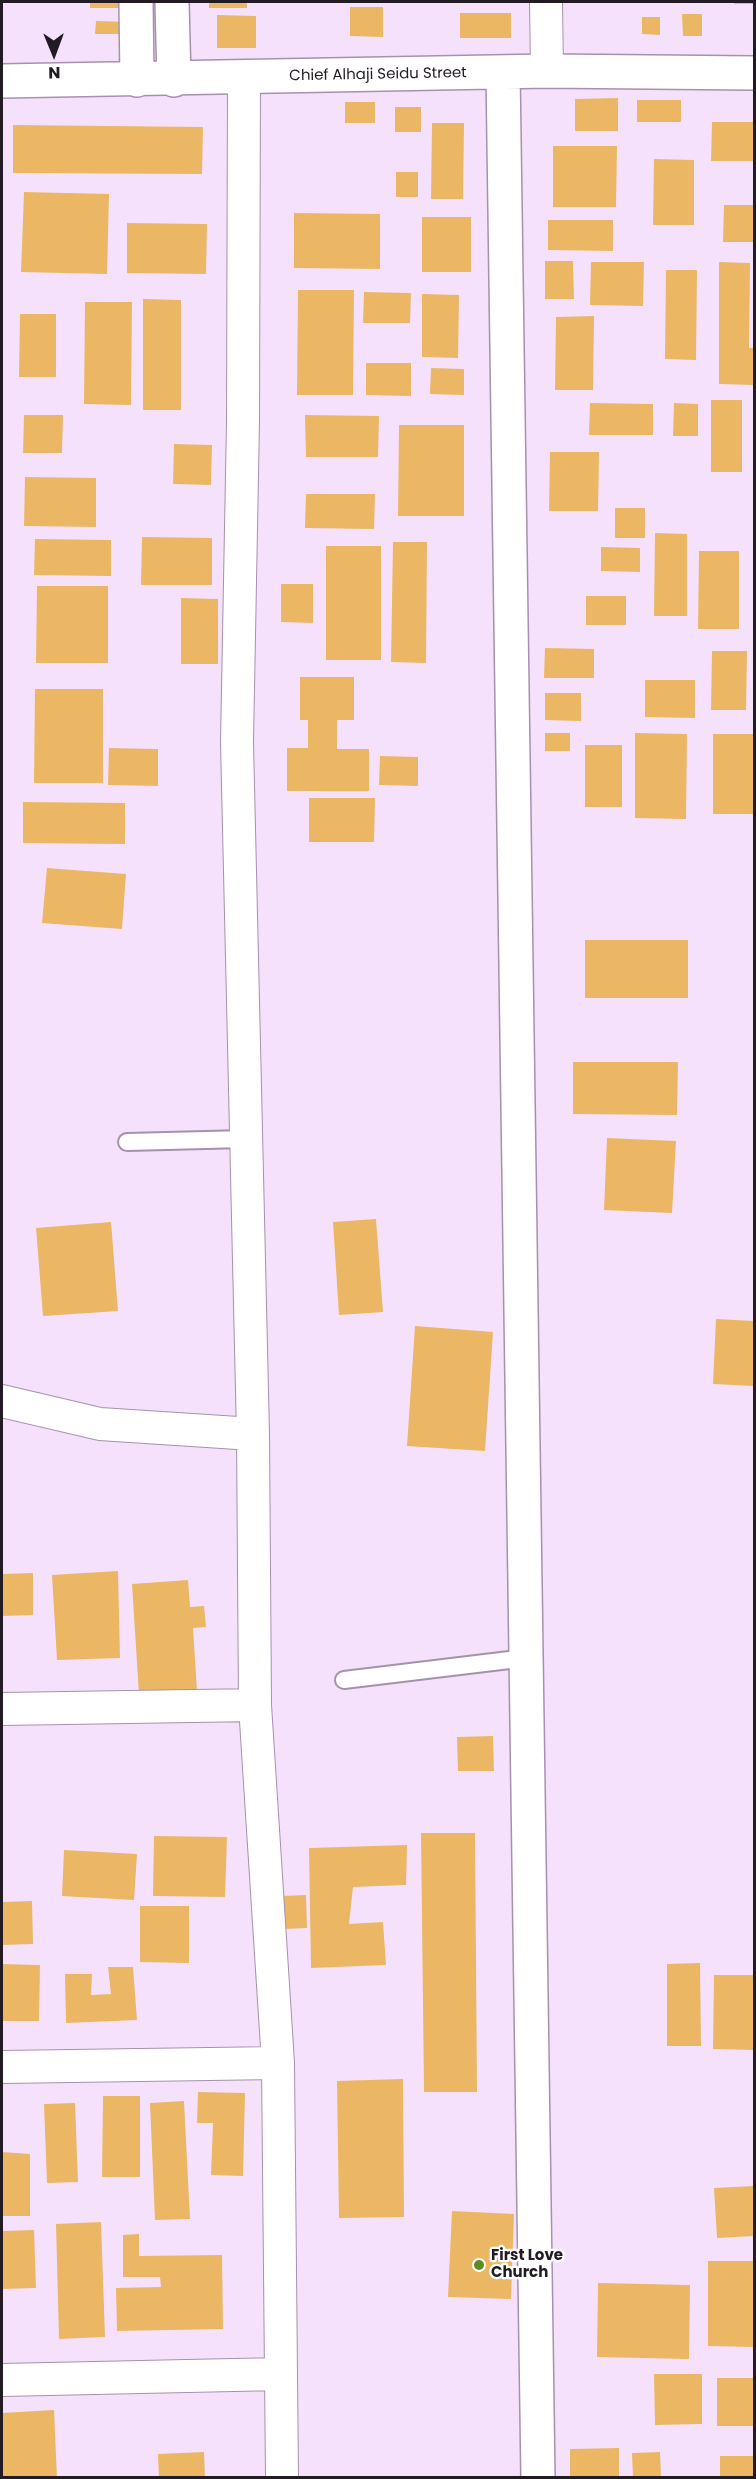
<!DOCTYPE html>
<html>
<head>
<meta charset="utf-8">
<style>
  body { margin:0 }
  #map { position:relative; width:756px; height:2479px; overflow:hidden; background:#f6e1fc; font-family:Poppins,sans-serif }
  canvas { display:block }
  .frame { position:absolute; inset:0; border:3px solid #221b24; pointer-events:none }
  .north { position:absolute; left:24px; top:24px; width:60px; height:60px; -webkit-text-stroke:4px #fff; paint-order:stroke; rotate:179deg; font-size:16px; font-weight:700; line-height:24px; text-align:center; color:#221b24 }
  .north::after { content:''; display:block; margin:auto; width:21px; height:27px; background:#221b24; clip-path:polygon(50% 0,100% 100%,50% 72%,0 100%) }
</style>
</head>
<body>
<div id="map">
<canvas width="756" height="2479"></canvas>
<div class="frame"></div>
<div class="north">N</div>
</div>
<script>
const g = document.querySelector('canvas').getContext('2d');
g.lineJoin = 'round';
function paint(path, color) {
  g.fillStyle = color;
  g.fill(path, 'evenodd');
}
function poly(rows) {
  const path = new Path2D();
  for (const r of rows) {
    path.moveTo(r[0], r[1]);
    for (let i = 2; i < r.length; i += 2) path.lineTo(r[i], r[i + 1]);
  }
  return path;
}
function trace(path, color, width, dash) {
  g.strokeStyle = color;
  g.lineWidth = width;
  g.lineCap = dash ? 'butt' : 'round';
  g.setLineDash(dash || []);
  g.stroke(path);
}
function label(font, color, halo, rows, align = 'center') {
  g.font = font + ' Poppins,sans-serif';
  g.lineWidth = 4.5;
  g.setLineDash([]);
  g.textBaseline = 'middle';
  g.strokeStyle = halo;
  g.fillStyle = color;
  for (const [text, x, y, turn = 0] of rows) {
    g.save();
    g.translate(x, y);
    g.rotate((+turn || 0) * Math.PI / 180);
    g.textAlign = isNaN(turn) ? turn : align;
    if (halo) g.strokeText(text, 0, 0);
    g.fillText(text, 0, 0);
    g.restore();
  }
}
paint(poly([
  [90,2,119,2,118,8,90,8],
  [209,2,247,2,247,8,209,8],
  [734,2,754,2,754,4,734,4],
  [350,7,383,7,383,37,350,36],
  [460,13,511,13,511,38,460,38],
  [682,14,702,14,702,36,683,36],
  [217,15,256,16,256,48,217,48],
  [642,17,660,17,660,35,642,34],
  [96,21,131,22,131,34,95,34],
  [618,98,618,131,575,131,575,99],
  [637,100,681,100,681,122,637,122],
  [345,102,375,102,375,123,345,123],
  [395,107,421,107,421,132,395,132],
  [712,122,754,122,754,161,711,161],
  [432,123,464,123,463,199,431,199],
  [13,125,203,127,202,174,13,173],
  [553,146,617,146,616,207,553,207],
  [654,159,694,160,694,225,653,225],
  [396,172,418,172,418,197,396,197],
  [24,192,109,194,107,274,21,272],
  [724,205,754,205,754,242,723,242],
  [294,213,380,214,380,269,294,268],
  [422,217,471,217,471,272,422,272],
  [548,220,613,220,613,251,548,250],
  [127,223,207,224,206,274,127,273],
  [545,261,573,261,574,299,545,299],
  [591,262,644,262,643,306,590,305],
  [719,262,750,263,749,348,754,348,754,385,719,384],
  [666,270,697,270,696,360,665,359],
  [298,290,354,290,353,395,297,395],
  [364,292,411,293,410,323,363,323],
  [422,294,459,295,458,358,422,357],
  [143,299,181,300,181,410,143,410],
  [85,302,132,302,131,405,84,404],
  [20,314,56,314,56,377,19,377],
  [594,316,593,390,555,390,556,317],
  [366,363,411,363,411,396,366,395],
  [431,368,464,369,464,395,430,394],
  [711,400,742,400,742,472,711,472],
  [590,403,653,404,653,435,589,435],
  [674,403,698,404,698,436,673,436],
  [24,415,63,415,62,453,23,453],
  [305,415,379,416,378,457,306,457],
  [399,425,464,425,464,516,398,516],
  [174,444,212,445,211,485,173,484],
  [550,452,599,452,598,511,549,511],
  [25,477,96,478,96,527,24,526],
  [306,494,375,494,374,529,305,528],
  [615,508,645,508,645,538,615,538],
  [655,533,687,534,687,616,654,616],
  [142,537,212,538,212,585,141,585],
  [35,539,111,540,111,576,34,575],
  [393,542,427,542,426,663,391,662],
  [326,546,381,546,381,660,326,660],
  [601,547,640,548,640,572,601,571],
  [699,551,739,551,739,629,698,629],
  [281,584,313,584,313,623,281,622],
  [37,586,108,586,108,663,36,663],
  [586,596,626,596,626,625,586,625],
  [181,598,218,599,218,664,181,664],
  [545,648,594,649,594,678,544,678],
  [712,651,747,651,746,710,711,710],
  [300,677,354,677,354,720,337,720,337,749,369,749,369,791,287,791,287,748,308,748,308,720,300,720],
  [645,680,695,680,695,718,645,717],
  [35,689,103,689,103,783,34,783],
  [545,693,581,693,581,721,545,720],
  [545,733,570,733,570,751,545,751],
  [635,733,687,734,686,819,635,818],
  [713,734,754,734,754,814,713,814],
  [585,745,622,745,622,807,585,807],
  [109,748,158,749,158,786,108,785],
  [380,756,418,757,418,786,379,785],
  [309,798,375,798,374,842,309,842],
  [23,802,125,803,125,844,23,843],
  [47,868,126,874,122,929,42,923],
  [585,940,688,940,688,998,585,998],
  [573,1062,678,1062,677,1115,573,1114],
  [607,1138,676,1141,672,1213,604,1210],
  [376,1219,383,1312,339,1315,333,1222],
  [111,1222,118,1311,43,1316,36,1228],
  [716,1319,754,1321,754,1386,713,1384],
  [415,1326,493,1332,485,1451,407,1446],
  [118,1571,120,1658,57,1660,52,1575],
  [33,1573,33,1615,2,1616,2,1574],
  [188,1580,190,1607,204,1606,206,1627,193,1628,197,1691,139,1694,132,1584],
  [493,1736,494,1771,458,1771,457,1737],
  [421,1833,475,1833,477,2092,424,2092],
  [154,1836,227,1837,225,1897,153,1896],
  [407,1845,406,1885,353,1887,349,1924,383,1922,386,1965,311,1968,309,1848],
  [64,1850,137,1854,134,1900,62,1896],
  [306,1895,307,1928,283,1929,281,1896],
  [32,1901,33,1944,2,1945,2,1902],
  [140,1906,189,1906,189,1963,140,1962],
  [700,1963,701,2046,667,2046,667,1964],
  [2,1964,40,1965,39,2021,2,2021],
  [108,1967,133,1967,137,2020,66,2023,65,1974,92,1974,91,1995,111,1994],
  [714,1975,754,1975,754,2050,713,2049],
  [403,2079,404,2217,339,2218,337,2081],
  [198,2092,245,2093,243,2176,211,2175,213,2123,197,2123],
  [103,2096,140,2096,140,2177,102,2177],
  [184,2101,190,2219,155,2220,150,2103],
  [75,2103,78,2182,47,2183,44,2104],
  [2,2152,30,2154,30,2216,2,2216],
  [754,2186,754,2236,717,2238,714,2188],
  [452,2211,514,2214,511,2299,448,2297],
  [101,2222,105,2337,59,2339,56,2224],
  [34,2230,36,2288,2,2289,2,2231],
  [139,2234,139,2256,222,2255,223,2329,117,2331,116,2288,161,2287,160,2277,123,2277,123,2235],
  [708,2261,754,2261,754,2347,708,2346],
  [598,2283,690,2285,689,2359,597,2357],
  [654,2374,702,2374,702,2424,655,2425],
  [717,2378,754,2378,754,2426,717,2426],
  [54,2410,57,2478,2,2478,2,2413],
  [619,2448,619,2478,570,2478,570,2449],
  [204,2452,205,2478,159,2478,158,2454],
  [660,2452,661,2478,633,2478,632,2453],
  [720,2456,754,2456,754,2478,720,2478]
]), '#ebb765');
const lane = poly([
  [127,1142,245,1139],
  [344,1680,526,1658]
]);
const street = poly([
  [546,2,547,71],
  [244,79,243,421,237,742,253,1434,255,1705,278,2063,282,2478],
  [2,1401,100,1424,253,1434],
  [2,1709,255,1705],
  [2,2067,278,2063],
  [2,2380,280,2374]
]);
const secondary = poly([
  [136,2,137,80],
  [172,2,174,80],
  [503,72,538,2478],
  [2,81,547,71,754,73]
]);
trace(lane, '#a592aa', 20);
trace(street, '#a592aa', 34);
trace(secondary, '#a592aa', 36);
trace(lane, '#fff', 16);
trace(street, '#fff', 32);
trace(secondary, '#fff', 33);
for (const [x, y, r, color] of [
  [479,2265,6,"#5d8c20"]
]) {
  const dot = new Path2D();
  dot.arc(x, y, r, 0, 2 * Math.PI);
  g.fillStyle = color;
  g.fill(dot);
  trace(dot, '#fff', 2);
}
label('15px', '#221b24', '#fff', [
  ["Chief Alhaji Seidu Street",378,75,-1]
]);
label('bold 15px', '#221b24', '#fff', [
  ["First Love",491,2256],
  ["Church",491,2273]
], 'left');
</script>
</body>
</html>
